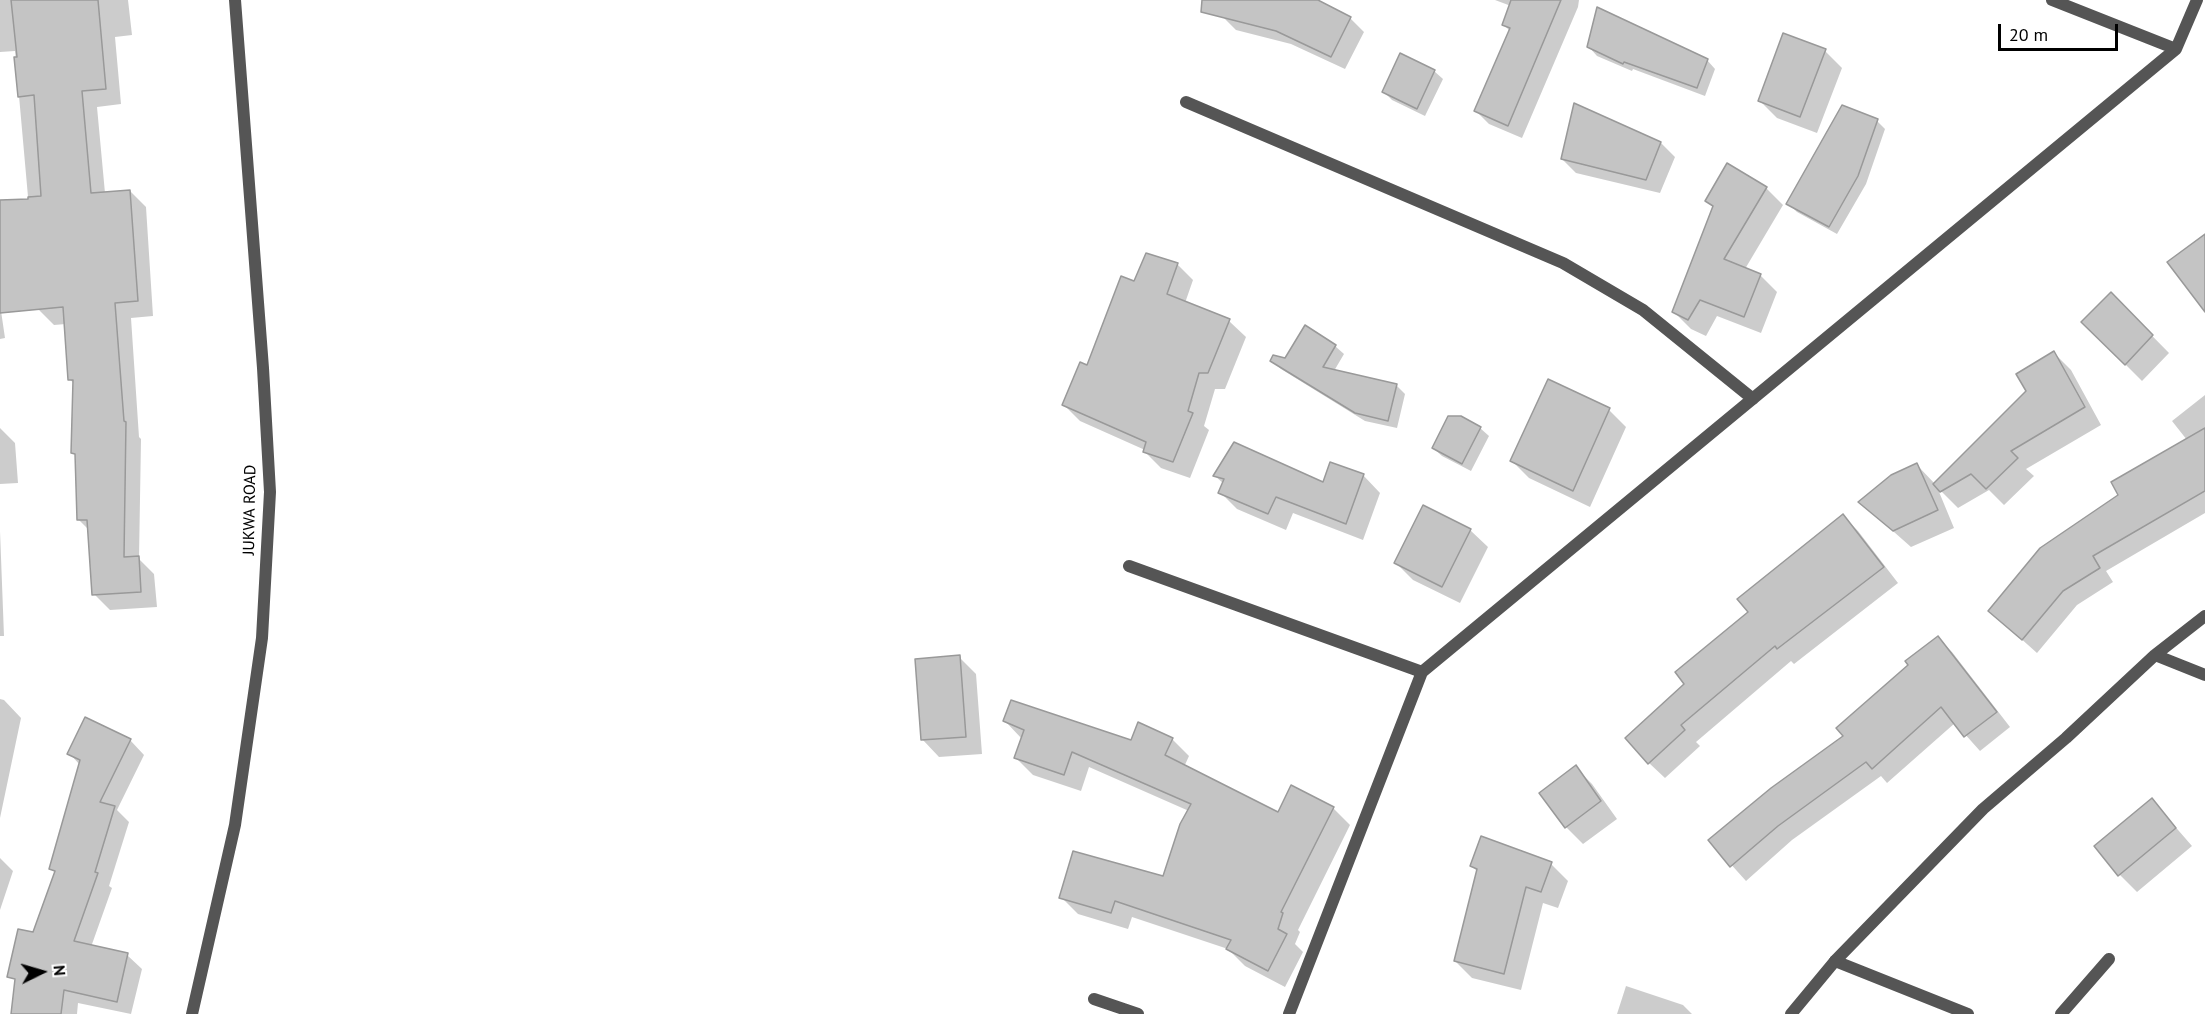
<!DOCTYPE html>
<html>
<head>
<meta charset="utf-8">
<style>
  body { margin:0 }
  #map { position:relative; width:2205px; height:1014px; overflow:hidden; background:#fff; font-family:"PT Sans",sans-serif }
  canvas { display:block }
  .north { position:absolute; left:12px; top:942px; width:60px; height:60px; -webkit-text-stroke:4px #fff; paint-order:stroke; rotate:85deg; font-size:16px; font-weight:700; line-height:24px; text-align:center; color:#000 }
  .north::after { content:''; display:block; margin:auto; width:21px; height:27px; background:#000; clip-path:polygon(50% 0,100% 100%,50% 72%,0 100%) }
  .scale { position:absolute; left:1998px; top:24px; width:120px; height:27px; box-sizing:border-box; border:3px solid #000; border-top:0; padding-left:8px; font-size:18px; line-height:21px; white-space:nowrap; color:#000; -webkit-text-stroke:4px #fff; paint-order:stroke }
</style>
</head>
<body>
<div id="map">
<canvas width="2205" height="1014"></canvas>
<div class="north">N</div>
<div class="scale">20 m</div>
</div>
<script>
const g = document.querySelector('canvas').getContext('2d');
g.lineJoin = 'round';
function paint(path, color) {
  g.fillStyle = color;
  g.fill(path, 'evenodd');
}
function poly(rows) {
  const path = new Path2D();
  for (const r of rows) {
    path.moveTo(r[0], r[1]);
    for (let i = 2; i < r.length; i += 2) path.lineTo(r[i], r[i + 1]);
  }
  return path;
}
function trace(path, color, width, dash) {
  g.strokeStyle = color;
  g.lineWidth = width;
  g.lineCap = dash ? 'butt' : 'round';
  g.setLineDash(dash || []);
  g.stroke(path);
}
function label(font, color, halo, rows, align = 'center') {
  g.font = font + ' "PT Sans",sans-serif';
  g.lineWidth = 5;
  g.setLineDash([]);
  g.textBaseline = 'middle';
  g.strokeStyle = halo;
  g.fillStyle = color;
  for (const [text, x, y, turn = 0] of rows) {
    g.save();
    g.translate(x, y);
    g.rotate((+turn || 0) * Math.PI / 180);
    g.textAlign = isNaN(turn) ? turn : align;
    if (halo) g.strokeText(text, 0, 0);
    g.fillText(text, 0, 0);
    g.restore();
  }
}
paint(poly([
  [0,0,128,0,132,35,115,37,121,104,97,107,105,193,130,191,146,207,153,316,131,318,139,437,141,439,139,559,154,574,157,607,110,610,94,594,89,530,78,519,77,457,73,453,75,384,69,379,66,324,54,325,38,309,15,51,0,52],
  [1227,0,1314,0,1350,18,1364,32,1345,69,1291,44,1236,30,1222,16],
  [1495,0,1579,0,1578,7,1522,138,1489,124,1476,111,1510,31,1504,25,1511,6],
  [1589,47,1707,60,1715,69,1705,96,1633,69,1632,71,1597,56],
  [1825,51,1842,68,1817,133,1777,118,1760,101],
  [1434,71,1443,79,1425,116,1392,100,1384,92],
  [1575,105,1661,143,1675,157,1660,193,1576,173,1562,159],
  [1877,121,1885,129,1866,184,1837,234,1797,212,1788,203],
  [1766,188,1783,205,1745,269,1760,275,1777,292,1761,333,1717,316,1706,336,1691,329,1674,312,1714,208,1706,201],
  [1177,264,1193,280,1185,303,1229,321,1246,337,1225,389,1215,389,1204,426,1209,430,1190,478,1161,468,1144,451,1145,450,1080,421,1063,404,1088,367,1134,283],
  [2111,294,2169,353,2142,381,2083,322],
  [0,304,5,338,0,339],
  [1335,346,1344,354,1334,371,1397,386,1405,394,1397,428,1365,421,1281,369,1272,361,1285,360],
  [2054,353,2071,370,2101,425,2026,469,2034,476,2004,505,1989,490,1958,508,1937,487,1954,528,1911,547,1860,502,1917,465,1935,484,2028,392],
  [1549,381,1609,410,1626,427,1590,507,1529,478,1512,461],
  [2205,395,2205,513,2106,571,2113,582,2077,605,2037,653,1990,611,2120,495,2187,440,2172,421],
  [0,428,15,443,18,483,0,484],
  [1480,428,1489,436,1471,471,1442,456,1433,448],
  [1363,475,1380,493,1363,540,1293,513,1286,530,1237,509,1220,492,1224,484,1215,476,1324,484],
  [1843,516,1858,531,1898,583,1794,664,1791,661,1696,742,1700,746,1665,778,1649,763,1686,684,1750,612],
  [1470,530,1488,547,1460,603,1413,580,1396,563],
  [0,531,4,636,0,636],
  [1938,638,1952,652,2010,727,1980,751,1955,723,1887,783,1881,776,1792,840,1746,881,1710,841,1845,737],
  [959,657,976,674,982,754,939,757,922,739],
  [0,699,4,700,21,718,0,818],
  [1005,721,1132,741,1172,739,1189,756,1184,767,1278,814,1333,808,1350,825,1298,930,1300,932,1295,944,1303,952,1285,987,1245,966,1228,949,1132,917,1128,929,1078,914,1061,897,1164,878,1189,811,1089,767,1081,791,1033,775,1016,758,1022,739],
  [130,740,144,755,117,810,129,822,109,886,112,888,91,947,127,955,142,969,131,1014,78,1003,77,1014,13,1014,55,873,51,868,80,765,69,753],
  [1575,767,1592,784,1617,819,1583,844,1566,827],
  [2152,800,2192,846,2137,892,2120,875,2096,846],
  [0,858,13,871,0,910],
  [1551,864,1568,881,1558,908,1543,903,1521,990,1472,978,1455,961,1478,872,1472,866],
  [1626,986,1683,1005,1692,1014,1617,1014]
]), '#0003');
const building = poly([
  [11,0,98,0,106,89,82,91,91,193,130,190,138,301,115,303,124,421,126,422,124,557,139,556,141,592,92,595,87,520,77,520,75,454,71,453,73,380,68,380,63,307,0,313,0,200,28,199,28,197,41,196,34,95,18,97,14,57,17,57,11,0],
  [1202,0,1318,0,1351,17,1331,57,1276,31,1201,12,1202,0],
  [1511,0,1561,0,1508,126,1474,111,1510,28,1502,25,1511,0],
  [1597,7,1708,59,1697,88,1624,62,1623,64,1587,47,1597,7],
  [1783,33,1826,49,1800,117,1758,101,1783,33],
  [1400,53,1435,70,1417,109,1382,92,1400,53],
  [1574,103,1661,142,1646,180,1561,159,1574,103],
  [1842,105,1878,119,1858,176,1829,227,1786,204,1842,105],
  [1727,163,1767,187,1724,259,1761,274,1744,317,1700,300,1688,320,1672,312,1713,206,1705,201,1727,163],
  [2205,234,2205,312,2167,262,2205,234],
  [1146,253,1178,263,1167,294,1230,319,1208,373,1199,373,1188,411,1193,413,1173,462,1143,452,1146,442,1062,405,1080,362,1087,365,1121,276,1134,281,1146,253],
  [2111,292,2153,335,2125,365,2081,322,2111,292],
  [1305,325,1336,345,1323,367,1397,384,1388,421,1355,413,1270,361,1273,355,1285,358,1305,325],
  [2054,351,2085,407,2011,451,2018,458,1986,489,1971,474,1940,492,1933,484,2026,391,2016,374,2054,351],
  [1548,379,1610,408,1573,491,1510,461,1548,379],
  [1448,416,1461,416,1481,427,1462,464,1432,448,1448,416],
  [2205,428,2205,491,2093,556,2100,568,2063,591,2022,640,1988,611,2040,548,2118,495,2111,482,2205,428],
  [1234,442,1323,482,1330,462,1364,474,1346,524,1276,497,1268,514,1218,493,1224,479,1213,476,1234,442],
  [1917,463,1938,510,1893,531,1858,502,1891,475,1917,463],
  [1423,505,1471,529,1442,587,1394,563,1423,505],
  [1843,514,1884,567,1777,649,1775,646,1681,725,1685,730,1648,764,1625,738,1684,684,1675,672,1748,612,1737,599,1843,514],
  [1938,636,1997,712,1964,737,1941,707,1872,769,1866,762,1778,826,1730,867,1708,840,1771,788,1843,736,1836,728,1908,665,1905,661,1938,636],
  [960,655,966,737,921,740,915,659,960,655],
  [1011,700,1131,740,1138,722,1173,738,1165,755,1278,812,1291,785,1334,807,1281,912,1283,913,1278,929,1287,934,1268,971,1226,949,1231,940,1115,901,1111,913,1059,898,1073,851,1163,876,1180,824,1191,804,1072,752,1064,775,1014,758,1024,730,1003,721,1011,700],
  [85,717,131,739,100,802,115,806,95,872,98,873,74,941,128,953,117,1002,64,990,61,1014,11,1014,15,979,7,977,18,929,33,932,55,871,49,869,80,760,67,754,85,717],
  [1576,765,1601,801,1565,828,1539,793,1576,765],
  [2152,798,2176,828,2118,876,2094,846,2152,798],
  [1481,836,1552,862,1541,892,1526,887,1504,974,1454,961,1477,869,1470,866,1481,836]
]);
paint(building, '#c4c4c4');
trace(building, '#999', 1.5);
trace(poly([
  [1835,961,1968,1014],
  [2061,1014,2109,959]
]), '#555', 12);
trace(poly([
  [2052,0,2176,49],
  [1186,102,1563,263,1643,310,1753,399],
  [1129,566,1422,672],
  [2155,655,2205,675],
  [1094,999,1138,1014],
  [1289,1014,1422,672,2176,49,2197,0],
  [1791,1014,1835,961,1983,809,2066,738,2155,655,2205,616]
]), '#555', 12);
trace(poly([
  [192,1014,235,825,262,638,270,492,263,368,235,0]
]), '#555', 12);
label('16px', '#000', '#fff', [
  ["JUKWA ROAD",250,510,-89]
]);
</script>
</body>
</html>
